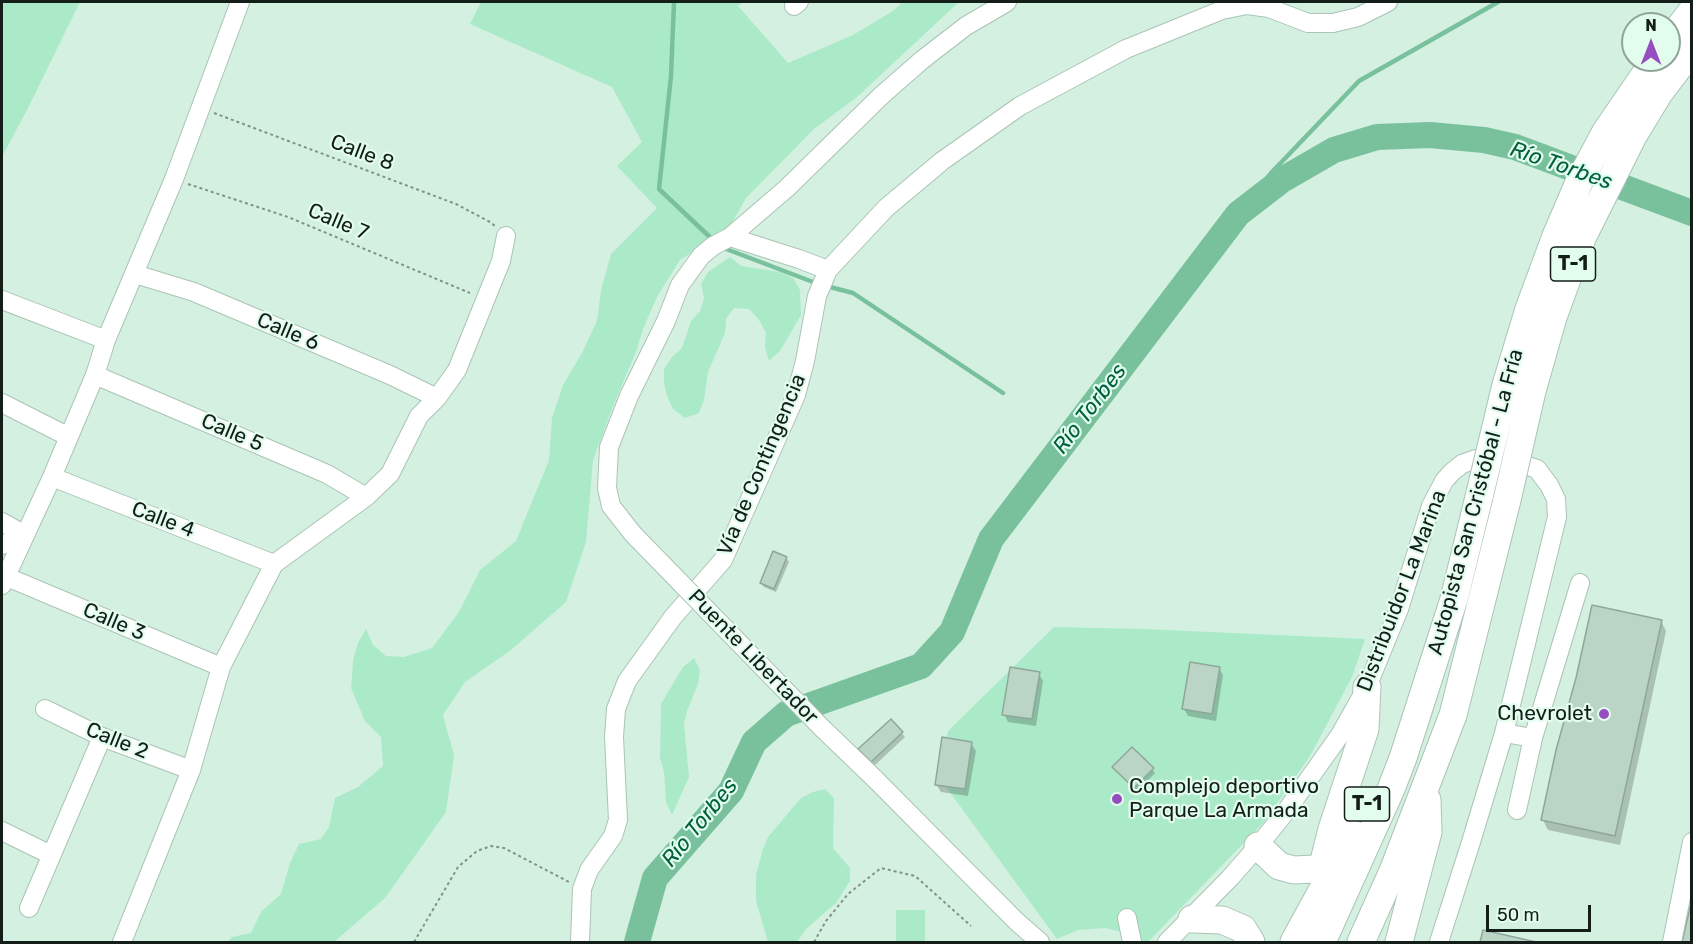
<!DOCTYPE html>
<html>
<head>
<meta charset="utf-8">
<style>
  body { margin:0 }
  #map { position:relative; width:1693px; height:944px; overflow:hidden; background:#d4f0e0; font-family:Rubik,sans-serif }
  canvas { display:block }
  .frame { position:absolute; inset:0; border:3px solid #141e19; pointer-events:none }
  .north { position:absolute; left:1621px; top:12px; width:60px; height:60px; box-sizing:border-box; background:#e2fded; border:2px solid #90a498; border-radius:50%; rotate:0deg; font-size:16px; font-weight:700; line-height:24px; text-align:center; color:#141e19 }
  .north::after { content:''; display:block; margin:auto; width:21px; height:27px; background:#954dc0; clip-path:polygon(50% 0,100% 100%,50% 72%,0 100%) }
  .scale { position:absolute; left:1486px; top:905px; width:105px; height:27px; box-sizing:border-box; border:3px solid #141e19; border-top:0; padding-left:8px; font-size:18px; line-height:21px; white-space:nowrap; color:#141e19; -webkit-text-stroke:4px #e2fded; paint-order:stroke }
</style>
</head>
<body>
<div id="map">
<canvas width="1693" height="944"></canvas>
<div class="frame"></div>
<div class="north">N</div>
<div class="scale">50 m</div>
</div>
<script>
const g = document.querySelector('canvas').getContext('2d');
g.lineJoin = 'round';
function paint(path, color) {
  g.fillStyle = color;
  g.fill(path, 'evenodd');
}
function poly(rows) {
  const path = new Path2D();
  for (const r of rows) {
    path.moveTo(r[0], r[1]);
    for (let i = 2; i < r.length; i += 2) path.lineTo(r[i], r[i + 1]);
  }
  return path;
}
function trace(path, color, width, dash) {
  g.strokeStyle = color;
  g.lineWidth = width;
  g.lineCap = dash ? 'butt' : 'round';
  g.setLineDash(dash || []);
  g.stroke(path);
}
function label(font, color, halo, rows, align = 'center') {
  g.font = font + ' Rubik,sans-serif';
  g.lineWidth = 4.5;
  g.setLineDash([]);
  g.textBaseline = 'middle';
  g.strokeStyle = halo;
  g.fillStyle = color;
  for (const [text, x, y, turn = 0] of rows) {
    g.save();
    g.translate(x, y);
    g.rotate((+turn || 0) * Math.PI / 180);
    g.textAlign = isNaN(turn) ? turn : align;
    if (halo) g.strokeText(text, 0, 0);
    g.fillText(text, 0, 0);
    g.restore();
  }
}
paint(poly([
  [2,2,80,2,28,108,2,157],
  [481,2,743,2,738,6,788,63,853,35,893,11,902,2,959,2,857,97,814,129,746,198,728,230,680,260,658,295,643,329,636,352,613,406,593,460,586,542,566,602,511,650,465,682,443,715,454,755,446,812,385,898,334,942,227,942,232,937,251,933,261,912,281,894,290,863,299,844,321,839,329,827,335,798,358,787,383,766,381,737,365,721,351,688,353,661,358,643,366,629,373,645,386,656,404,657,432,648,459,612,480,570,516,541,549,460,552,418,563,385,582,353,597,321,601,290,611,254,657,208,617,166,642,142,612,87,470,24],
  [730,257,741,266,780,272,793,278,800,290,801,315,780,351,769,361,765,347,766,333,759,320,749,309,734,308,726,319,725,333,708,372,704,400,699,413,685,418,673,409,667,396,664,383,664,369,672,357,682,348,691,321,700,311,704,298,701,284,708,272],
  [1054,627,1144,629,1365,639,1352,677,1310,756,1264,822,1148,942,1144,942,1122,932,1105,928,1078,930,1057,939,938,776,948,731],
  [694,658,700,670,698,684,687,711,684,724,689,777,672,815,666,802,664,772,660,758,661,704,683,667],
  [825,789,834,798,833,848,850,868,850,881,836,903,806,929,797,942,768,942,756,901,756,875,763,849,768,837,801,798,813,792],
  [896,910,925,910,925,942,896,942]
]), '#abeac8');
paint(poly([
  [786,558,789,562,776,592,764,587,761,583],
  [1661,621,1666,631,1620,845,1548,830,1543,820],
  [1219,668,1223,675,1216,721,1188,716,1184,709],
  [1039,674,1043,681,1036,726,1008,722,1004,714],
  [891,721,905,737,874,766,863,754],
  [971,743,976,751,968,796,941,792,936,784],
  [1114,767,1152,769,1155,773,1137,792],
  [1485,931,1529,942,1482,942]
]), '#0003');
trace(poly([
  [674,2,671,76,659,189,714,241],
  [1238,214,1272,172,1359,81,1498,2],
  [721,247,813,282],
  [830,287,853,293,1003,393]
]), '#79c19c', 4.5);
trace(poly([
  [637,942,655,878,731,791,754,742,786,714,921,666,952,632,991,539,1238,214,1282,180,1334,150,1377,137,1430,135,1484,140,1515,147,1692,213]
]), '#79c19c', 26);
const building = poly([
  [773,551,787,557,774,589,760,583,773,551],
  [1592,605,1662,620,1615,836,1541,820,1556,750,1576,678,1592,605],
  [1190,662,1220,667,1212,714,1182,709,1190,662],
  [1010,667,1040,672,1032,719,1002,715,1010,667],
  [891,719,903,732,871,762,858,749,891,719],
  [942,737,972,742,965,789,935,785,942,737],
  [1132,747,1154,768,1134,788,1112,767,1132,747],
  [1692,899,1692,942,1682,942,1692,899],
  [1483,930,1536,942,1480,942,1483,930]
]);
paint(building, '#bad4c5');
trace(building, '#8ea799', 1.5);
const minor = poly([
  [794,6,799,2],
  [730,237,799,259,828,270],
  [135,274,194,292,390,375,437,398],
  [2,300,106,340],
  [95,375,327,474,366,497],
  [2,403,69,437],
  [52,477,274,564],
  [2,522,25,535],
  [633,534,611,506,607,488,609,447,629,396,666,321,680,285,701,256,713,246,730,237,787,188,882,95,922,60,966,26,1007,2],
  [2,545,25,535],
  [7,577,221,667],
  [2,585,52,477,95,375,106,340,174,179,240,2],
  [45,709,102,737,191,770],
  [1504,733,1533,738,1517,810],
  [1533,738,1580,583],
  [874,778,1016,921,1040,942],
  [2,831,51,855],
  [29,908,102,737],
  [1127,918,1132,942],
  [122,942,191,770,221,667,274,564,366,497,390,474,419,416,437,398,457,370,501,261,506,236],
  [580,942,582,889,589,870,613,836,618,820,614,737,616,709,627,681,673,617,723,560,796,395,805,361,817,296,828,270,886,208,942,161,1020,106,1126,49,1222,10,1247,5,1269,8,1308,23,1333,23,1358,17,1388,2],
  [1167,942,1230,878,1258,846,1284,814,1340,735,1367,687,1399,609,1431,506,1444,481,1452,472,1462,464,1476,459,1492,458,1519,463,1537,469,1549,485,1556,499,1557,517,1504,733,1471,842,1439,942],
  [1672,942,1692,842]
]);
const highway = poly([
  [1669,41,1692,11],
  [1258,846,1279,866,1294,870,1315,869,1337,863],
  [1321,873,1332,829,1365,729,1367,687],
  [1192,919,1222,920,1243,929,1251,942],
  [1294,942,1353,834],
  [1322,942,1391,789,1403,758,1454,599,1480,493],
  [1361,942,1393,871,1453,715,1507,500],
  [1399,942,1428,832,1427,800]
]);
trace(minor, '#aac4b5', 20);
trace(highway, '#aac4b5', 29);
trace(poly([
  [214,113,456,204,490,222,495,226],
  [188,184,288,217,470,293],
  [414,942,458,867,477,851,491,846,504,848,569,882],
  [814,942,826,921,848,894,881,868,915,876,971,926]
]), '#7f9388', 2, [3, 3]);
trace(minor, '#fff', 18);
trace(highway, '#fff', 27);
const minorBridge = poly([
  [633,534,822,728,874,778]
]);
const highwayBridge = poly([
  [1480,493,1506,385,1529,309,1556,236,1580,180,1605,133,1655,60],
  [1507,500,1532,391,1553,317,1582,238,1633,136,1659,93,1692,50]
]);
trace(minorBridge, '#aac4b5', 20, []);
trace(highwayBridge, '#aac4b5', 29, []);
trace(minorBridge, '#fff', 18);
trace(highwayBridge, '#fff', 27);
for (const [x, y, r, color] of [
  [1604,714,6,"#954dc0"],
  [1117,799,6,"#954dc0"]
]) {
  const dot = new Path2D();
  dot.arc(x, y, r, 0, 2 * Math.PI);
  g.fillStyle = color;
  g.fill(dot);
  trace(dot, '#e2fded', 2);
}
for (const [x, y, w] of [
  [1573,264,45],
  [1367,804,45]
]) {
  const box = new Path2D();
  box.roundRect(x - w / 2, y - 17, w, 34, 4.5);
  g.fillStyle = '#e2fded';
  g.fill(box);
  trace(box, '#141e19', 1.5);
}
label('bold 20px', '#141e19', null, [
  ["T-1",1573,264],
  ["T-1",1367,804]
]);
label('21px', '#141e19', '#e2fded', [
  ["Calle 8",362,153,21],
  ["Calle 7",338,222,23],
  ["Calle 6",288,332,23],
  ["Calle 5",232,433,23],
  ["Vía de Contingencia",762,465,-67],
  ["Autopista San Cristóbal - La Fría",1476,502,-75],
  ["Calle 4",163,520,21],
  ["Distribuidor La Marina",1402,591,-69],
  ["Calle 3",114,622,23],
  ["Puente Libertador",753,657,46],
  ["Calle 2",117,741,22]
]);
label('21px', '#141e19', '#e2fded', [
  ["Chevrolet",1592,714],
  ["Complejo deportivo",1129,787,"left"],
  ["Parque La Armada",1129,811,"left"]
], 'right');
label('italic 22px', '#005f3e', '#e2fded', [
  ["Río Torbes",1561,166,19],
  ["Río Torbes",1090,409,-53],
  ["Río Torbes",700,823,-51]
]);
</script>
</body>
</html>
